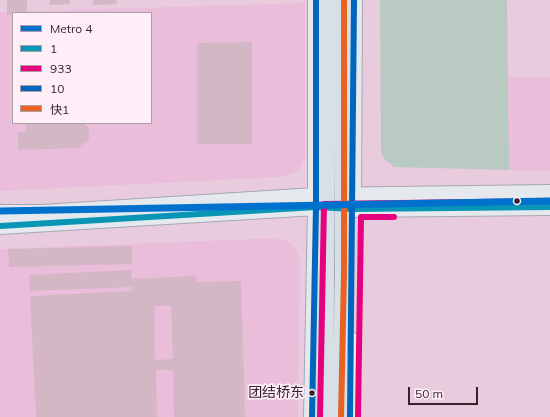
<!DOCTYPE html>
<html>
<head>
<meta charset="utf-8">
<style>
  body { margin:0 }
  #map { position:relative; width:550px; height:417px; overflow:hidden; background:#e8ccde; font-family:Mulish,"Noto Sans SC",sans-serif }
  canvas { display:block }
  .legend { position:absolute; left:12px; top:12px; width:140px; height:112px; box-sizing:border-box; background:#feeef7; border:1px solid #ae9ca7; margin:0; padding:5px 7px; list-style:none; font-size:12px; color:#35222f }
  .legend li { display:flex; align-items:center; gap:8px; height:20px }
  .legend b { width:20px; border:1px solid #ae9ca7 }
  .scale { position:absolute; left:408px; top:387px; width:70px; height:18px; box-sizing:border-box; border:2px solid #35222f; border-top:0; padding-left:5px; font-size:12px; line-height:14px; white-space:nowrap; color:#35222f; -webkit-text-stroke:3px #feeef7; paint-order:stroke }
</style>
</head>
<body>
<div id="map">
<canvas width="550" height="417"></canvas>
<ul class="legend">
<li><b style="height:5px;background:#0072ce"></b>Metro 4</li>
<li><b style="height:5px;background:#0895b6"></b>1</li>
<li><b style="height:5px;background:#e5007d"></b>933</li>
<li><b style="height:5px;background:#0065bd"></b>10</li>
<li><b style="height:5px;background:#e96223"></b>快1</li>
</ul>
<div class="scale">50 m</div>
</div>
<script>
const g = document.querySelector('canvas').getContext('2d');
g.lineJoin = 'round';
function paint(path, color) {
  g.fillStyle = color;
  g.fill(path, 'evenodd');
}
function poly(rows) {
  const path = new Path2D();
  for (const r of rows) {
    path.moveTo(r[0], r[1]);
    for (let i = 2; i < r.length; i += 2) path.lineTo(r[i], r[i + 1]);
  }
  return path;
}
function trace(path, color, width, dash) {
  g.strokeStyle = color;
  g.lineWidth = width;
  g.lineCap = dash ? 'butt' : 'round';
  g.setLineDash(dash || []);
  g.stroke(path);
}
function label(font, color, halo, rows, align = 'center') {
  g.font = font + ' Mulish,"Noto Sans SC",sans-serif';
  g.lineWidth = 3.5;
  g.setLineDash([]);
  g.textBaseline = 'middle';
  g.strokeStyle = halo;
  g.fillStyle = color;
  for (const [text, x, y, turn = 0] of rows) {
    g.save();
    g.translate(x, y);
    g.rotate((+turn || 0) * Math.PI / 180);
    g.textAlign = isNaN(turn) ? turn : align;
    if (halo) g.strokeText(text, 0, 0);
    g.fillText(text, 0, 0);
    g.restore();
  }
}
paint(poly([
  [305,3,305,156,300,168,292,174,280,177,0,191,0,12],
  [13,13,151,13,151,123,13,123],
  [550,77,550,171,509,170,507,78],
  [279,238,291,243,296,250,300,260,298,417,0,417,0,249]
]), '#eabedb');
paint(poly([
  [380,0,507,0,509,170,394,167,384,159,381,153]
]), '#b8cac1');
paint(poly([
  [7,0,27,0,27,13,7,15],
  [50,0,70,0,70,4,50,5],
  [93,0,116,0,117,4,93,5],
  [252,42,252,144,197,144,197,43],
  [26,123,83,123,89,128,89,139,78,148,18,150,18,132,26,132],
  [132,246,132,264,9,267,8,249],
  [131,270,132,279,196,276,197,282,241,281,245,417,174,417,173,370,156,370,157,417,36,417,30,296,132,291,132,287,30,291,29,275],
  [154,306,171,306,173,359,155,360]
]), '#d4b7c4');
const major = poly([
  [353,206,354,0],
  [0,213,43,213,316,196,550,193],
  [0,226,316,207,353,209,550,207],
  [312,417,316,207,316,0],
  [350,417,351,340]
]);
trace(major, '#a6a7b4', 18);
trace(major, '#e5e9ee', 16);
const highwayBridge = poly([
  [324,417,327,0],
  [341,417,344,274,344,0]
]);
trace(highwayBridge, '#a6a7b4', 20, []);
trace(highwayBridge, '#d6e0e6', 18);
trace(poly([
  [0,226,316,207,353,209,550,207]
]), '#0895b6', 6);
trace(poly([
  [320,417,324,204,550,201],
  [358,417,361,217,394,217]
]), '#e5007d', 6);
trace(poly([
  [312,417,316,207,316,0],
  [350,417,354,0]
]), '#0065bd', 6);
trace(poly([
  [341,417,344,274,344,0]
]), '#e96223', 6);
trace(poly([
  [0,211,550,201]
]), '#0072ce', 7);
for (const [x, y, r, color] of [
  [517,201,3.5,"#35222f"],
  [312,393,3.5,"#35222f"]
]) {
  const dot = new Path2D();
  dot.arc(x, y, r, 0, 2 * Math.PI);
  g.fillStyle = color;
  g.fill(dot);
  trace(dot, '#feeef7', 1.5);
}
label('14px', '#35222f', '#feeef7', [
  ["团结桥东",304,393]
], 'right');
</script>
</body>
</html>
